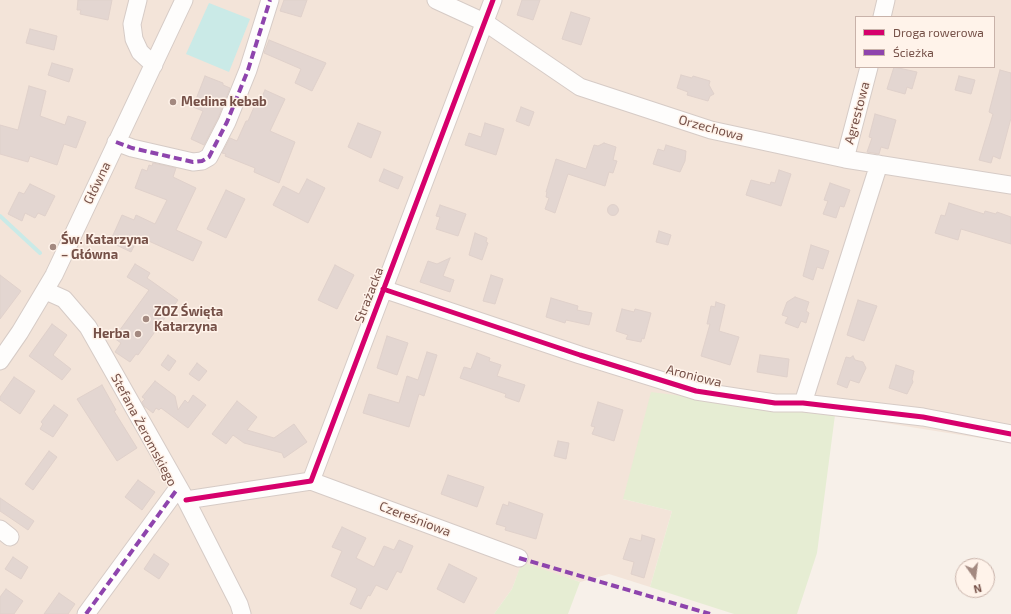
<!DOCTYPE html>
<html>
<head>
<meta charset="utf-8">
<style>
  body { margin:0 }
  #map { position:relative; width:1011px; height:614px; overflow:hidden; background:#f7f0e9; font-family:"Exo 2",sans-serif }
  canvas { display:block }
  .legend { position:absolute; left:855px; top:16px; width:140px; height:52px; box-sizing:border-box; background:#fff3ea; border:1px solid #c8b2a9; margin:0; padding:5px 7px; list-style:none; font-size:12px; color:#765148 }
  .legend li { display:flex; align-items:center; gap:8px; height:20px }
  .legend b { width:20px; border:1px solid #c8b2a9 }
  .north { position:absolute; left:955px; top:558px; width:40px; height:40px; box-sizing:border-box; background:#fff3ea; border:1px solid #c8b2a9; border-radius:50%; rotate:166deg; font-size:11px; font-weight:700; line-height:16px; text-align:center; color:#765148 }
  .north::after { content:''; display:block; margin:auto; width:14px; height:18px; background:#a38980; clip-path:polygon(50% 0,100% 100%,50% 72%,0 100%) }
</style>
</head>
<body>
<div id="map">
<canvas width="1011" height="614"></canvas>
<ul class="legend">
<li><b style="height:5px;background:#d6006c"></b>Droga rowerowa</li>
<li><b style="height:5px;background:#8e44ad"></b>Ścieżka</li>
</ul>
<div class="north">N</div>
</div>
<script>
const g = document.querySelector('canvas').getContext('2d');
g.lineJoin = 'round';
function paint(path, color) {
  g.fillStyle = color;
  g.fill(path, 'evenodd');
}
function poly(rows) {
  const path = new Path2D();
  for (const r of rows) {
    if (r.length === 3) {
      path.moveTo(r[0] + r[2], r[1]);
      path.arc(r[0], r[1], r[2], 0, 2 * Math.PI);
      continue;
    }
    path.moveTo(r[0], r[1]);
    for (let i = 2; i < r.length; i += 2) path.lineTo(r[i], r[i + 1]);
  }
  return path;
}
function trace(path, color, width, dash) {
  g.strokeStyle = color;
  g.lineWidth = width;
  g.lineCap = dash ? 'butt' : 'round';
  g.setLineDash(dash || []);
  g.stroke(path);
}
function label(font, color, halo, rows, align = 'center') {
  g.font = font + ' "Exo 2",sans-serif';
  g.lineWidth = 3;
  g.setLineDash([]);
  g.textBaseline = 'middle';
  g.strokeStyle = halo;
  g.fillStyle = color;
  for (const [text, x, y, turn = 0] of rows) {
    g.save();
    g.translate(x, y);
    g.rotate((+turn || 0) * Math.PI / 180);
    g.textAlign = isNaN(turn) ? turn : align;
    if (halo) g.strokeText(text, 0, 0);
    g.fillText(text, 0, 0);
    g.restore();
  }
}
paint(poly([
  [0,0,1011,0,1011,443,835,415,623,499,672,511,650,587,609,574,580,582,522,563,512,589,494,614,0,614],
  [856,17,994,17,994,67,856,67]
]), '#f3e4d9');
paint(poly([
  [651,392,835,415,817,553,797,614,734,614,650,587,672,511,623,499],
  [522,562,580,582,568,614,494,614,512,589]
]), '#e6edd3');
paint(poly([
  [209,3,250,19,229,72,186,54]
]), '#caeae7');
trace(poly([
  [0,216,40,253]
]), '#caeae7', 4);
const building = poly([
  [78,0,112,0,108,20,80,14,81,10,77,10,78,0],
  [284,0,307,0,301,17,280,11,284,0],
  [522,0,540,0,533,20,517,15,522,0],
  [571,12,590,18,581,45,562,39,571,12],
  [30,29,57,36,54,50,26,43,30,29],
  [269,40,326,63,312,91,295,83,301,69,264,53,269,40],
  [52,63,73,69,69,82,48,75,52,63],
  [894,67,917,72,912,89,907,87,905,94,887,89,894,67],
  [1000,70,1011,73,1011,118,1000,159,993,156,991,163,979,160,993,114,989,112,1000,70],
  [681,75,692,78,693,76,710,81,709,85,714,94,710,96,708,101,687,95,688,92,677,88,681,75],
  [205,76,223,83,223,85,230,88,218,118,204,145,191,139,203,111,193,107,205,76],
  [959,76,975,80,971,94,955,90,959,76],
  [29,86,46,91,40,116,65,125,68,116,86,122,76,148,64,144,57,165,30,156,28,162,0,154,0,125,18,130,29,86],
  [265,90,285,99,270,131,295,142,279,183,254,172,255,168,225,156,226,154,222,153,230,138,237,141,246,121,248,121,258,98,261,99,265,90],
  [521,107,534,112,529,126,516,121,521,107],
  [875,114,896,120,888,149,881,147,879,154,867,152,872,138,869,137,875,114],
  [358,123,381,132,371,158,348,147,358,123],
  [485,123,504,129,496,155,465,145,469,133,481,137,485,123],
  [604,143,616,147,613,160,617,161,613,173,609,172,605,186,568,174,555,213,545,209,549,198,546,197,547,192,546,192,556,159,586,169,594,145,598,146,604,143],
  [666,145,686,151,685,161,680,172,653,164,658,149,664,151,666,145],
  [153,163,176,168,173,177,196,188,176,230,202,242,193,261,142,238,141,242,137,240,131,252,110,242,122,215,134,220,136,215,155,224,167,200,135,188,142,169,147,171,149,165,152,166,153,163],
  [384,169,403,177,398,189,379,181,384,169],
  [779,170,791,174,781,206,746,195,751,180,770,185,771,182,775,183,779,170],
  [307,179,325,188,308,223,273,205,283,186,299,194,307,179],
  [830,183,850,190,844,207,840,206,836,218,823,214,828,201,824,200,830,183],
  [30,184,55,196,45,216,38,213,35,218,25,213,22,221,8,214,19,192,24,194,30,184],
  [226,190,245,199,226,238,207,229,226,190],
  [949,203,984,214,985,211,996,214,997,212,1011,217,1011,244,961,229,958,240,935,233,941,215,945,216,949,203],
  [613,210,5.5],
  [440,205,466,214,458,236,436,229,440,217,436,216,440,205],
  [659,231,671,235,668,245,656,242,659,231],
  [475,233,487,238,486,242,488,243,482,260,469,255,475,233],
  [811,245,829,251,823,269,817,267,813,280,803,276,811,245],
  [450,258,443,276,454,280,450,292,420,282,428,261,437,264,450,258],
  [135,264,150,273,147,278,178,300,138,355,136,354,130,362,115,352,121,343,114,338,149,290,127,277,135,264],
  [335,265,354,275,337,309,318,300,335,265],
  [0,275,21,291,0,319,0,275],
  [491,275,503,279,495,304,483,301,491,275],
  [795,297,809,302,806,311,809,313,806,323,801,321,798,328,785,323,788,317,782,315,787,302,795,297],
  [551,298,578,306,577,310,592,313,589,325,566,320,565,323,546,317,551,298],
  [858,300,877,306,864,341,847,335,858,300],
  [716,302,725,305,719,331,739,337,730,365,701,356,710,324,707,324,711,306,715,307,716,302],
  [622,309,634,312,635,309,651,313,644,339,642,338,641,342,626,339,628,335,616,331,622,309],
  [52,324,67,335,53,355,71,369,62,380,29,356,52,324],
  [387,336,408,343,397,375,377,368,387,336],
  [427,352,437,355,424,396,419,394,409,427,363,413,369,394,399,403,407,376,418,380,427,352],
  [477,353,490,358,489,361,501,365,497,376,525,385,519,402,505,397,506,394,460,378,464,367,471,369,477,353],
  [168,355,176,361,169,371,161,365,168,355],
  [760,355,789,359,787,377,757,372,760,355],
  [853,356,855,360,863,362,866,368,859,383,850,380,847,388,837,384,846,357,850,358,853,356],
  [197,363,207,371,199,381,189,374,197,363],
  [896,365,914,371,912,379,913,382,907,394,889,388,896,365],
  [14,377,35,391,20,414,0,400,0,397,14,377],
  [155,381,175,396,178,410,185,400,188,403,193,395,206,405,188,428,161,408,159,410,156,408,153,413,144,406,142,402,145,399,142,397,155,381],
  [102,385,116,410,114,411,137,448,117,461,77,399,102,385],
  [237,401,257,417,247,430,274,438,294,424,307,442,284,458,282,453,244,443,233,435,226,444,212,434,237,401],
  [598,402,623,410,614,441,592,434,595,427,591,426,598,402],
  [54,405,68,415,53,437,40,429,43,424,41,422,54,405],
  [558,441,569,443,566,459,554,456,558,441],
  [49,451,57,457,33,490,25,484,49,451],
  [448,475,484,487,477,507,441,494,448,475],
  [138,480,155,492,142,510,125,497,138,480],
  [0,498,34,521,28,530,0,511,0,498],
  [509,502,543,514,536,539,505,530,506,527,496,524,503,504,508,506,509,502],
  [342,527,366,538,356,558,374,567,384,546,394,550,399,540,413,546,401,573,397,571,387,590,376,585,370,596,368,595,361,609,350,604,357,589,356,588,331,576,342,551,332,547,342,527],
  [642,535,655,539,644,578,631,574,634,562,623,559,630,538,641,541,642,535],
  [154,554,169,564,159,579,144,569,154,554],
  [13,557,28,567,21,579,5,569,13,557],
  [449,564,477,578,464,603,437,589,449,564],
  [6,589,23,601,14,614,0,614,0,597,6,589],
  [59,593,75,604,68,614,44,614,59,593]
]);
paint(building, '#e3d6d1');
trace(building, '#e0d1cb', 1);
const minor = poly([
  [138,0,132,24,134,39,140,52,154,65],
  [436,0,486,23,580,87,711,130,845,159,1011,185],
  [882,17,886,0],
  [116,142,132,148,193,162,202,161,209,157,227,122,248,70,270,0],
  [845,159,869,67],
  [383,289,580,355,696,391,775,403,803,403,923,417,1011,434],
  [46,291,64,299,88,327,186,500,239,604,242,614],
  [0,361,20,332,54,275,184,0],
  [803,403,879,164],
  [311,481,519,558],
  [186,500,311,481,493,0],
  [0,529,10,537],
  [86,614,178,488]
]);
trace(minor, '#d6cbc6', 19);
trace(minor, '#fefdfc', 17);
trace(poly([
  [116,142,132,148,193,162,202,161,209,157,227,122,248,70,270,0],
  [519,558,710,614],
  [86,614,178,488]
]), '#8e44ad', 4, [8, 4]);
trace(poly([
  [383,289,580,355,696,391,775,403,803,403,923,417,1011,434],
  [186,500,311,481,493,0]
]), '#d6006c', 5);
for (const [x, y, r, color] of [
  [173,102,4,"#a38980"],
  [53,247,4,"#a38980"],
  [146,319,4,"#a38980"],
  [138,334,4,"#a38980"]
]) {
  const dot = new Path2D();
  dot.arc(x, y, r, 0, 2 * Math.PI);
  g.fillStyle = color;
  g.fill(dot);
  trace(dot, '#fff3ea', 1.5);
}
label('bold 13px', '#765148', '#fff3ea', [
  ["Medina kebab",181,102],
  ["Św. Katarzyna",61,240],
  ["– Główna",61,255],
  ["ZOZ Święta",154,312],
  ["Katarzyna",154,327],
  ["Herba",130,334,"right"]
], 'left');
label('13px', '#765148', '#fff3ea', [
  ["Agrestowa",857,113,-75],
  ["Orzechowa",711,128,15],
  ["Główna",97,183,-64],
  ["Strażacka",369,295,-69],
  ["Aroniowa",694,376,14],
  ["Stefana Żeromskiego",144,430,62],
  ["Czereśniowa",415,519,21]
]);
</script>
</body>
</html>
